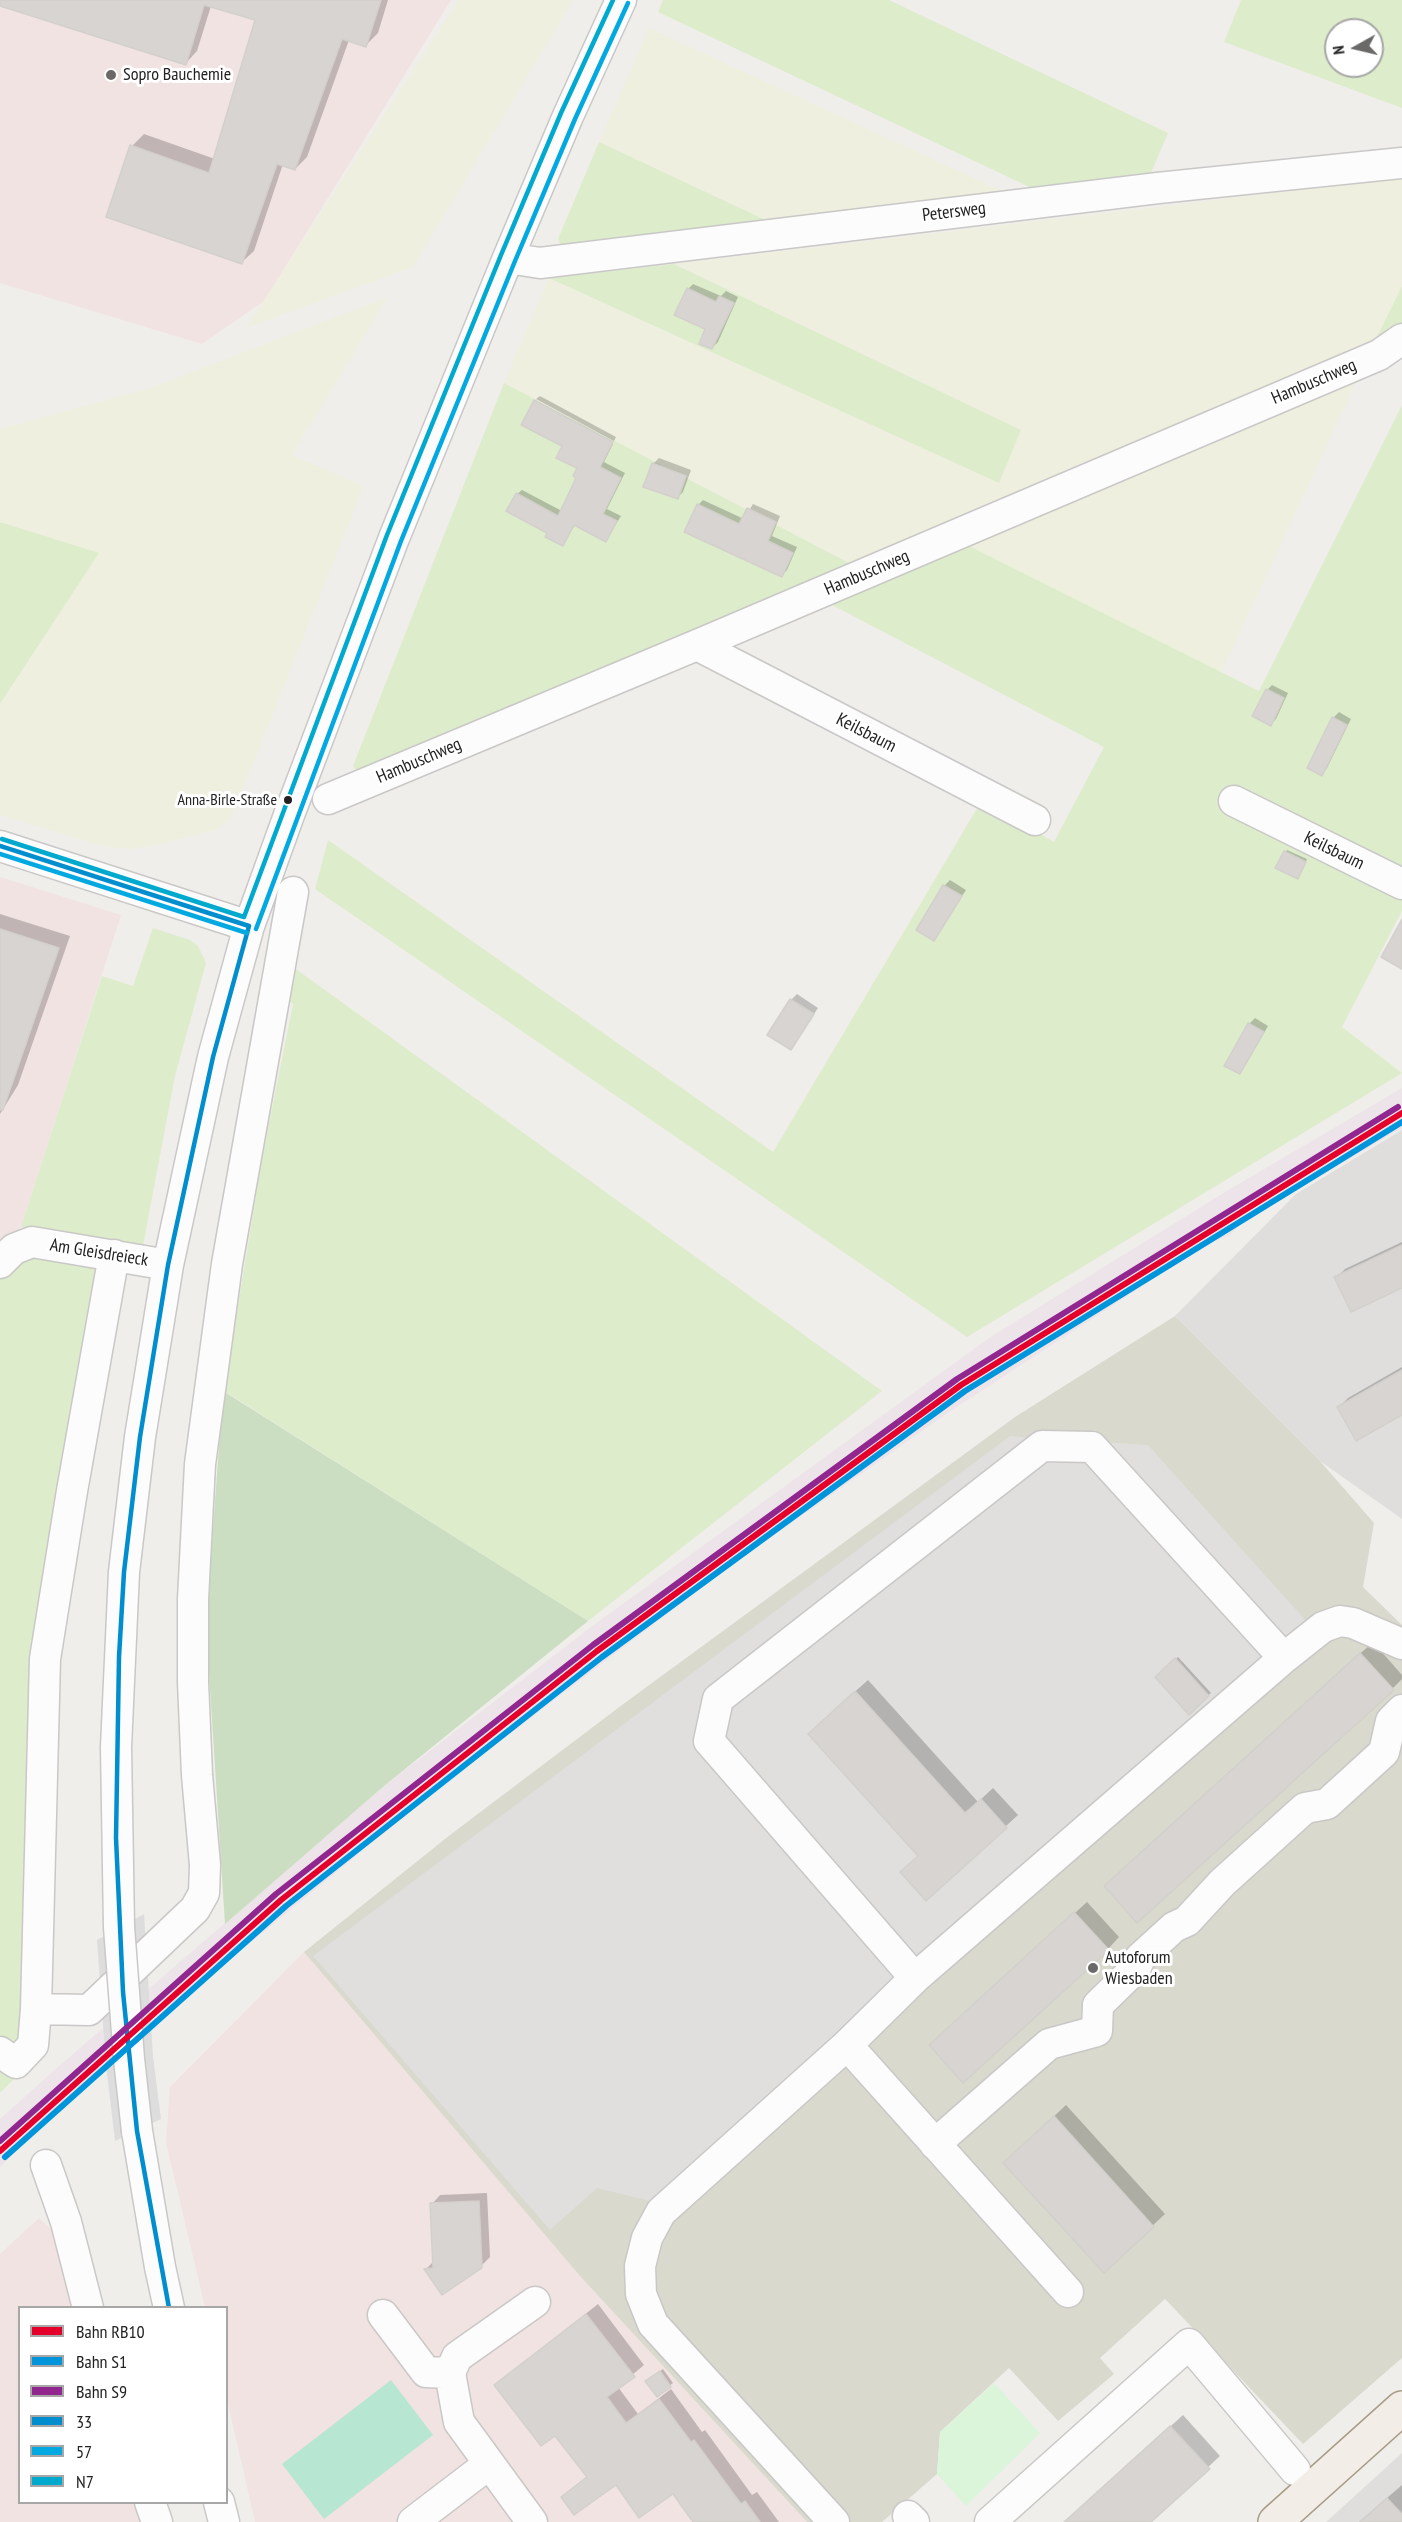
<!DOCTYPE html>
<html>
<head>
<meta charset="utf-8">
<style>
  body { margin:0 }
  #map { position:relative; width:1402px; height:2522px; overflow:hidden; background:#f0eeeb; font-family:"PT Sans Narrow",sans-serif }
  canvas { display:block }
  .legend { position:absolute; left:18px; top:2306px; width:210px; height:198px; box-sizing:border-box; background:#fff; border:2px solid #a7a7a7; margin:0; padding:8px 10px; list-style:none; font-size:18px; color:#222 }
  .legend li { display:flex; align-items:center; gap:12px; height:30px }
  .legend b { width:30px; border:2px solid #a7a7a7 }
  .north { position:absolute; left:1324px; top:18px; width:60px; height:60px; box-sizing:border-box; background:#fff; border:2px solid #a7a7a7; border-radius:50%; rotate:262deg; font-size:16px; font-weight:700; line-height:24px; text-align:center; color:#222 }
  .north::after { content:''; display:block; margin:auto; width:21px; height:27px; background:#6a6968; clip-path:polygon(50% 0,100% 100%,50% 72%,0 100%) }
</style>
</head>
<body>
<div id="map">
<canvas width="1402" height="2522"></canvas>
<ul class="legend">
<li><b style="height:8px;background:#e4002b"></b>Bahn RB10</li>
<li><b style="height:8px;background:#0095da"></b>Bahn S1</li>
<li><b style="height:8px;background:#91268f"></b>Bahn S9</li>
<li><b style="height:8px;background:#008ecf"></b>33</li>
<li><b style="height:8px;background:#02a9e1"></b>57</li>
<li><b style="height:8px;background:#00a9ce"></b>N7</li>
</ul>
<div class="north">N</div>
</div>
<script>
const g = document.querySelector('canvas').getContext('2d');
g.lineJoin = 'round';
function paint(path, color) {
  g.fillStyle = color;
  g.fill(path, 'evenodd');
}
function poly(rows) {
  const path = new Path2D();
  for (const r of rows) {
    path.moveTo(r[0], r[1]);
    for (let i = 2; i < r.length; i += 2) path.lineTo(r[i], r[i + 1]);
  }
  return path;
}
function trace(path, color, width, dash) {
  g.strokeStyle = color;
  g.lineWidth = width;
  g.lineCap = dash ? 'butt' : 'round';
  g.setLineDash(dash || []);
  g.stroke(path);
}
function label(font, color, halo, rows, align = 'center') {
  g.font = font + ' "PT Sans Narrow",sans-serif';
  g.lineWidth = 6;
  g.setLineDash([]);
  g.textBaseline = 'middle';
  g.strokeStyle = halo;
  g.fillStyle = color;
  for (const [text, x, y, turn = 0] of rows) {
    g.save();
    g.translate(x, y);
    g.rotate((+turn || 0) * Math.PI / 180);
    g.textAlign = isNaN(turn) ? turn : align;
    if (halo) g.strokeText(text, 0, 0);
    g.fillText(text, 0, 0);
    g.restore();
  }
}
paint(poly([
  [1402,1130,1402,1519,1320,1461,1175,1316,1296,1194],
  [1402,2453,1402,2522,1326,2522]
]), '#dfdedc');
paint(poly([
  [0,0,451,0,264,301,202,344,0,283],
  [0,877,121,915,21,1227,0,1243],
  [304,1952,580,2276,807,2522,255,2522,227,2400,226,2308,205,2307,166,2143,170,2087],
  [39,2218,63,2240,79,2307,20,2308,20,2502,139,2503,146,2522,0,2522,0,2254]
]), '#f1e3e1');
paint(poly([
  [1402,1088,1402,1128,1243,1222,1230,1235,1204,1246,949,1412,726,1569,435,1791,233,1957,78,2093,0,2167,0,2119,59,2066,384,1786,595,1624,989,1338,1230,1189]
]), '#ede4e9');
paint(poly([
  [1175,1316,1320,1461,1374,1523,1363,1587,1402,1625,1402,2358,1303,2444,1165,2299,1100,2358,1114,2374,1058,2421,1009,2368,940,2432,937,2474,882,2522,807,2522,580,2276,304,1952,450,1835,622,1705,1015,1417]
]), '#d9d9cd');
paint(poly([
  [459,0,573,0,413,267,246,328],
  [649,28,1015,197,772,223,599,142],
  [1402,178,1402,286,1371,349,851,564,504,383,549,278,999,483,1021,430,674,264],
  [388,297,292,455,364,486,231,819,218,829,157,845,130,849,102,846,0,815,0,705,99,554,0,522,0,429,150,388],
  [1361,372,1221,673,969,546]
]), '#efefdf');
paint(poly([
  [663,0,889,0,1168,133,1148,180,1038,191,658,12],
  [1241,0,1402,0,1402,108,1224,42],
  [1336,30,1372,30,1372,66,1336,66],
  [599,142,772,223,564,251,558,239],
  [674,264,1021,430,999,483,549,278],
  [1402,286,1402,326,1371,349],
  [504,383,851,564,360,775,353,766],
  [1402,405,1402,911,1342,1027,1402,1073,967,1337,315,889,328,840,773,1152,982,800,1054,842,1104,747,832,605,969,546,1259,691],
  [0,522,99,553,0,704],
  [153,928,190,940,198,946,206,963,175,1076,142,1251,21,1227,102,976,133,986],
  [293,967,882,1391,588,1621,224,1391,263,1153,293,1004,285,998],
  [12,1254,107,1262,63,1461,28,2065,0,2093,0,1270]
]), '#ddeccb');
paint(poly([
  [223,1391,588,1621,384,1786,225,1924,206,1625]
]), '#cbdec1');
paint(poly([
  [994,2383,1040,2433,966,2506,937,2474,940,2432]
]), '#daf5da');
paint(poly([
  [391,2380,433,2435,324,2519,282,2464]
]), '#b7e6d2');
paint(poly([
  [1010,1436,1148,1445,1308,1623,650,2201,597,2188,550,2230,313,1956]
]), '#e0dfde');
paint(poly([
  [144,1914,153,2056,161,2119,115,2141,106,2065,97,1940]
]), '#dedddd');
paint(poly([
  [18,0,388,0,378,33,366,45,349,40,307,157,295,169,283,164,254,251,242,262,132,146,144,134,215,159,257,18,211,6,197,51,186,63],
  [693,284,721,296,726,291,738,297,718,342,712,348,707,328,688,289],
  [540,396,616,437,614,441,536,399],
  [534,402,613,444,604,462,625,473,607,509,621,516,606,540,575,525,563,544,549,533,517,494,522,490,562,511,578,477,579,467],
  [659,458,691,470,683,492,677,498,653,464],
  [703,500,744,519,753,504,780,516,772,536,797,547,787,570,782,575,698,505],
  [1272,685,1288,693,1276,719,1271,724,1267,690],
  [1339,712,1351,719,1327,768,1322,774,1333,718],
  [1287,850,1307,859,1300,875,1285,852],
  [950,880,966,890,934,939,944,886],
  [0,914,70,936,18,1085,0,1114],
  [797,994,818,1008,791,1048,791,1000],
  [1255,1018,1268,1026,1245,1066,1240,1072,1249,1024],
  [1402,1242,1402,1286,1336,1278,1345,1269],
  [1402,1367,1402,1413,1339,1407,1348,1398],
  [1373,1642,1402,1675,1402,1679,1392,1689,1117,1874],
  [1178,1657,1211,1693,1189,1712,1157,1677],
  [868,1680,978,1802,993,1788,1018,1815,926,1899,920,1855,821,1722],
  [1087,1902,1119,1937,1108,1949,943,2033],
  [1066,2105,1165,2214,1104,2271,1017,2151],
  [487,2193,490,2257,481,2266,426,2269,434,2261,432,2204,440,2195],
  [598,2304,644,2365,618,2387,638,2414,671,2389,702,2432,705,2430,752,2495,757,2492,779,2522,695,2522,673,2491,616,2483,563,2497,587,2476,555,2434,496,2385],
  [663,2369,673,2383,657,2395,649,2379],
  [1183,2415,1220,2456,1149,2522,1065,2522],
  [1402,2485,1402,2522,1359,2522]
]), '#0003');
const building = poly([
  [0,0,381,0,366,47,342,39,295,170,277,164,242,264,106,217,130,145,209,173,255,20,204,5,186,65,0,6,0,0],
  [687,288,716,302,719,296,734,303,712,349,699,344,705,329,674,315,687,288],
  [534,400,613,442,600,467,621,478,603,514,617,521,606,542,574,525,563,546,545,537,547,533,506,511,516,493,558,516,576,478,573,476,577,468,556,458,562,446,521,425,534,400],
  [652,463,686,476,678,499,643,487,652,463],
  [697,504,739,524,747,508,776,522,768,541,793,553,782,577,684,532,697,504],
  [1266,689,1284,698,1271,726,1252,716,1266,689],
  [1332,717,1347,725,1322,776,1307,768,1332,717],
  [1284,851,1306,862,1298,879,1275,868,1284,851],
  [943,885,962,896,934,941,916,930,943,885],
  [1402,919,1402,969,1381,957,1402,919],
  [0,929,59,948,3,1110,0,1110,0,929],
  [790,999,814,1014,791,1050,767,1035,790,999],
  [1248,1023,1264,1032,1240,1074,1224,1066,1248,1023],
  [1402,1245,1402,1288,1351,1312,1334,1277,1402,1245],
  [1402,1370,1402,1415,1356,1441,1337,1407,1402,1370],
  [1360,1653,1394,1690,1137,1923,1104,1886,1360,1653],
  [1175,1658,1209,1696,1189,1715,1155,1677,1175,1658],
  [855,1691,965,1813,981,1799,1007,1828,926,1901,900,1872,918,1856,808,1734,855,1691],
  [1074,1912,1109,1950,963,2083,929,2045,1074,1912],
  [1054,2116,1154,2227,1104,2273,1003,2163,1054,2116],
  [479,2201,482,2268,442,2295,424,2269,433,2268,430,2203,479,2201],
  [586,2314,635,2377,607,2397,626,2423,659,2399,691,2442,694,2440,741,2504,745,2501,760,2522,693,2522,673,2494,639,2518,616,2485,574,2515,561,2497,587,2477,555,2436,541,2446,494,2385,586,2314],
  [660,2371,671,2387,657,2397,645,2381,660,2371],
  [1170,2426,1210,2469,1151,2522,1064,2522,1170,2426],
  [1387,2498,1402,2514,1402,2522,1360,2522,1387,2498]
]);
paint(building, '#d7d4d2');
trace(building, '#d3d0cc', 1.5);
const minor = poly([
  [508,258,540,263,1158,188,1402,163],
  [697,645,1035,820],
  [328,799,697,645,1379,355,1402,339],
  [1234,801,1402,884],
  [0,846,249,926],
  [114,1255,72,1491,45,1659,36,2009,89,2010,195,1909,204,1893,205,1865,197,1775,193,1682,193,1599,200,1464,227,1264,293,892],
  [0,1263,14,1249,32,1242,168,1265],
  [1284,1658,1323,1627,1340,1621,1353,1623,1402,1644],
  [119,1927,116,1747,124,1572,140,1437,168,1265,213,1057,249,926,289,815,394,538,508,258,568,116,621,0],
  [847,2045,1068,2292],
  [0,2052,16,2063,33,2045,36,2009],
  [137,2131,160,2267,169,2308],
  [935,2144,1049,2044,1097,2031,1098,2005,1135,1969,1140,1958,1174,1927,1187,1921,1222,1883,1305,1808,1327,1804,1384,1752,1391,1721,1402,1710],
  [46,2165,66,2222,88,2308],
  [383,2315,426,2372,450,2373],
  [450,2373,459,2422,532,2522],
  [450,2373,457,2357,535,2302],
  [150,2502,157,2522],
  [219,2502,224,2522],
  [908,2516,914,2522],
  [413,2522,489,2464],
  [834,2522,653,2324,641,2294,640,2266,647,2238,661,2212,847,2045,915,1978,1284,1658,1092,1447,1042,1446,718,1699,709,1741,915,1978],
  [990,2522,1189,2344,1295,2470]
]);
const major = poly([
  [1275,2522,1402,2408]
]);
trace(minor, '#c9c8c7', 33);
trace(major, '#a79c86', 36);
trace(minor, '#fdfcfc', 30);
trace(major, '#f3ede7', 33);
const minorBridge = poly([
  [119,1927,129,2059,137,2131]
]);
trace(minorBridge, '#c9c8c7', 33, []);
trace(minorBridge, '#fdfcfc', 30);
trace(poly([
  [0,846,249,926],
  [169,2308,137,2131,123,1992,116,1838,119,1657,124,1572,140,1437,168,1265,213,1057,249,926]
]), '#008ecf', 4.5);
trace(poly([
  [0,854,247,933],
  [256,929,401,541,515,261,575,119,628,3]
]), '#02a9e1', 4.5);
trace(poly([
  [2,839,244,917,387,535,501,255,561,113,613,0]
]), '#00a9ce', 4.5);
trace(poly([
  [0,2151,281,1900,597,1651,961,1385,1402,1113]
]), '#e4002b', 6);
trace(poly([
  [5,2157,286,1906,602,1657,965,1391,1402,1122]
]), '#0095da', 6);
trace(poly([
  [0,2141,276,1894,593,1645,957,1379,1398,1107]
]), '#91268f', 6);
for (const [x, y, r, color] of [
  [111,75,6,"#6a6968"],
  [288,800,5,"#222"],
  [1093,1968,6,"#6a6968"]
]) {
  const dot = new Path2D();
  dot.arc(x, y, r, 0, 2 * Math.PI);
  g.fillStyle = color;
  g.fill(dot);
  trace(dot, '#fff', 2);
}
label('16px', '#222', '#fff', [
  ["Anna-Birle-Straße",277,800]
], 'right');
label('18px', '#222', '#fff', [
  ["Sopro Bauchemie",123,75],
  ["Autoforum",1105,1958],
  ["Wiesbaden",1105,1979]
], 'left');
label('18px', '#222', '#fff', [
  ["Petersweg",954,212,-7],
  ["Hambuschweg",1314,382,-23],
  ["Hambuschweg",867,573,-23],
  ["Keilsbaum",866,733,27],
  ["Hambuschweg",419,761,-23],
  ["Keilsbaum",1334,851,26],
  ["Am Gleisdreieck",99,1253,9]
]);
</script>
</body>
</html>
